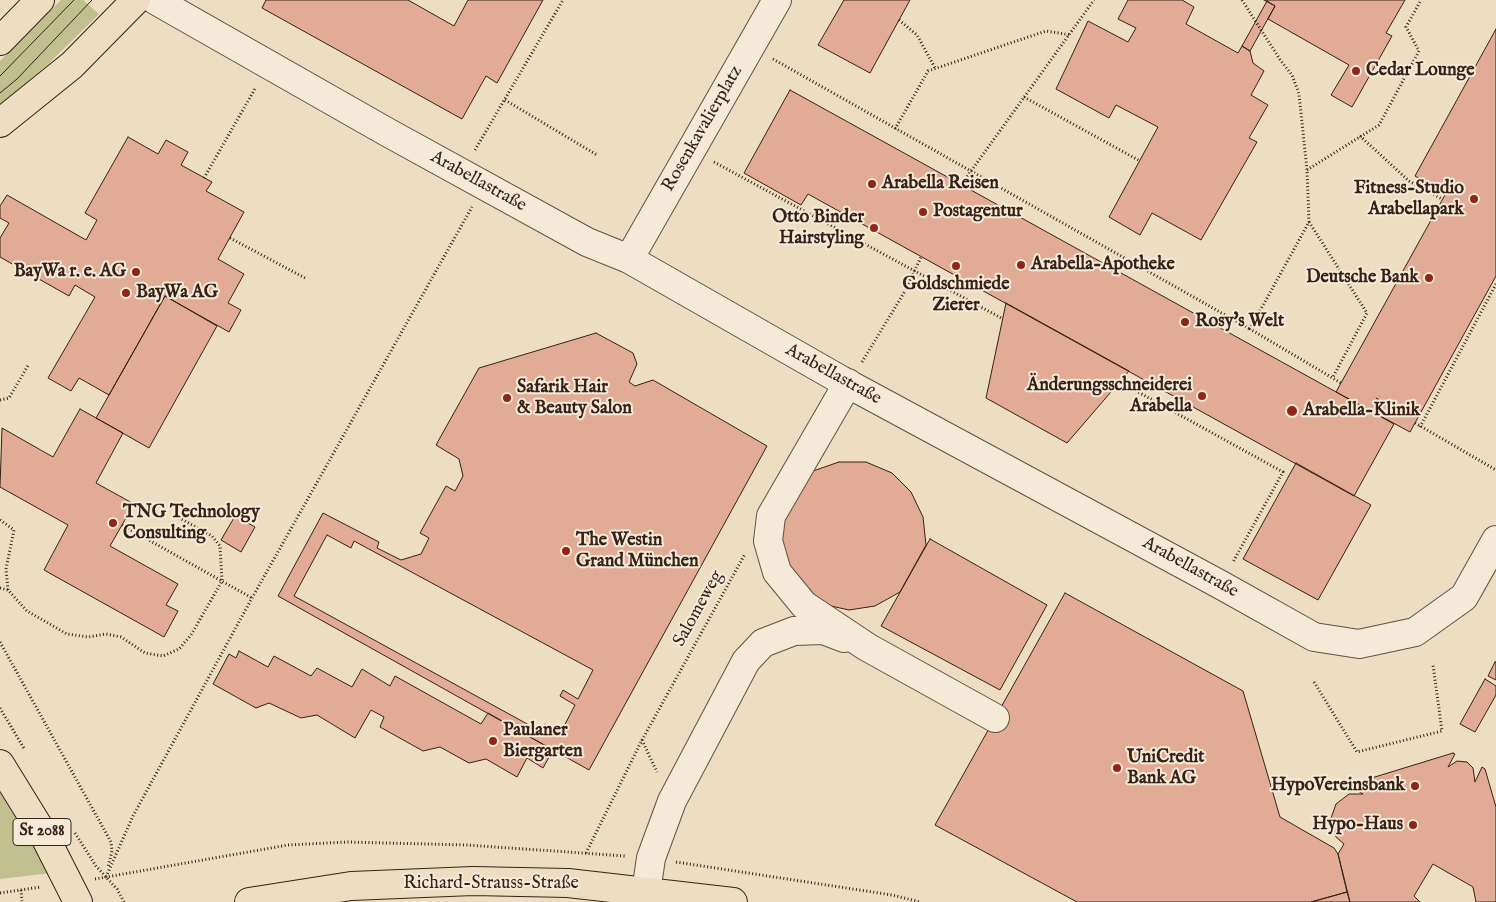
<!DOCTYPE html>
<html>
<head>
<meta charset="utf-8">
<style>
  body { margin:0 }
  canvas { display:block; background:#eedec1 }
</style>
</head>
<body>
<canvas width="1496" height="902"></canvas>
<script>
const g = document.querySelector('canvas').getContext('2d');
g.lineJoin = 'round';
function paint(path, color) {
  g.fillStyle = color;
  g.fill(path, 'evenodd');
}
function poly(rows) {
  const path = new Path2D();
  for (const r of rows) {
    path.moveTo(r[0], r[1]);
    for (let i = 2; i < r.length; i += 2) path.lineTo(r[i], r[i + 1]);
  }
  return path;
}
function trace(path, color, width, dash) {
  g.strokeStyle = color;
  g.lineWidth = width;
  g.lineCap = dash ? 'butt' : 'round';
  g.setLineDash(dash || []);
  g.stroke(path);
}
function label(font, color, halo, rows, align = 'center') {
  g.font = font + ' "IM FELL English",serif';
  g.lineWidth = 4;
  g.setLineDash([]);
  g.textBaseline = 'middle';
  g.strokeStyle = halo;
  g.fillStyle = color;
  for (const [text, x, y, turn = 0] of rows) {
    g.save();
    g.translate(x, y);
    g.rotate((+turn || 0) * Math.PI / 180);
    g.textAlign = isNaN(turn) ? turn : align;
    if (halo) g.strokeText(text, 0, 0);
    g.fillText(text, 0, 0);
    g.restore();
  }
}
paint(poly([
  [61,0,83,0,99,14,45,67,0,104,0,61],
  [0,785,51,873,0,879]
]), '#bfc08e');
const building = poly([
  [266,0,408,0,454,26,468,0,543,0,497,83,486,76,462,119,262,8,266,0],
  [844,0,910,0,870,73,818,45,844,0],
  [1128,0,1182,0,1194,7,1186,24,1238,53,1242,46,1250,51,1253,63,1264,71,1251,95,1268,105,1249,138,1257,142,1201,240,1152,213,1140,235,1109,217,1158,127,1116,105,1109,118,1056,89,1088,21,1128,42,1136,28,1118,19,1128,0],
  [1264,0,1405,0,1386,33,1392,36,1352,107,1331,95,1349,65,1268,19,1275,6,1264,0],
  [1267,1,1275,6,1250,51,1242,46,1267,1],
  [1496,29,1496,276,1410,432,1336,392,1446,193,1415,176,1496,29],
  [790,90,1394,424,1354,496,808,194,801,205,744,173,790,90],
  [128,137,158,154,166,140,188,152,181,165,212,182,206,191,244,212,218,259,244,274,228,303,241,310,229,332,165,296,109,395,79,378,71,391,48,378,95,297,75,285,69,296,0,257,0,238,9,223,0,218,0,206,7,195,86,240,97,220,85,213,128,137],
  [165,296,217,326,149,448,96,418,165,296],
  [1006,303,1129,371,1067,443,986,398,1006,303],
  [596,333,633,353,637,364,629,382,635,386,653,380,767,446,589,770,278,596,323,513,379,542,377,548,401,560,421,554,429,538,420,533,446,486,455,491,463,476,459,459,436,445,479,368,596,333],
  [80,409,123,433,96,483,134,504,110,546,178,584,166,605,178,611,164,637,44,570,68,525,0,487,2,428,53,457,80,409],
  [839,462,866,462,892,473,911,492,923,517,926,545,900,592,875,606,849,610,822,604,783,567,779,513,813,471,839,462],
  [1296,463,1371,505,1318,600,1243,559,1296,463],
  [235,516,255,527,241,552,221,540,235,516],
  [327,535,351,548,354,541,593,670,578,699,563,690,560,696,575,705,561,732,545,724,540,731,294,596,327,535],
  [930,539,1047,605,1000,690,881,626,930,539],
  [1065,593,1243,691,1280,817,1334,848,1338,854,1347,892,1311,902,1077,902,935,825,1065,593],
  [239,651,268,667,274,656,311,676,317,668,352,687,362,669,390,686,395,676,481,724,488,713,553,750,543,768,527,758,517,777,486,759,469,763,440,747,423,751,380,727,384,717,371,710,355,738,317,715,301,718,269,703,256,708,213,684,229,654,236,658,239,651],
  [1495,662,1496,662,1496,680,1488,676,1495,662],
  [1485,679,1496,686,1496,695,1475,732,1460,724,1485,679],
  [1453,753,1455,754,1448,767,1457,761,1467,762,1473,768,1475,782,1482,767,1485,769,1496,807,1496,902,1476,902,1473,887,1433,864,1414,896,1420,902,1350,902,1338,854,1344,844,1336,837,1330,821,1336,804,1349,794,1363,794,1351,787,1352,784,1453,753],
  [1347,892,1350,902,1311,902,1347,892]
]);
paint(building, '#e2ab95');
trace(building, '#362017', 1);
const minor = poly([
  [155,0,387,132,587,242,629,259,841,380,1221,585,1314,637,1359,644,1415,632,1464,597,1496,540],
  [629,259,777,0],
  [848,383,771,516,768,541,777,572,804,605,867,647,995,718],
  [646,892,651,858,672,801,746,661,763,643,794,631,823,630,844,638]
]);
const major = poly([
  [0,41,40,0],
  [0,123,72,65,136,0],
  [0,764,45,837,78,902],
  [249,902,351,886,473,881,568,883,733,902]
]);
trace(minor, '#645042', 30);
trace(major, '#362017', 30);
trace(poly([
  [1242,0,1281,61,1292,75,1299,94,1307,170,1309,222,1250,329,1341,383],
  [899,20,917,35,935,68],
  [773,59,1250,329],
  [1024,97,1140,161],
  [505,100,597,155],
  [895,129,928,71,1046,31,1071,35],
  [1360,136,1409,181,1442,199],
  [475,150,563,0],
  [714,162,1003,319],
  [1307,170,1379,125,1419,51,1406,27,1421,0],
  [204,178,256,87],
  [961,185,1094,0],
  [1309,222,1367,313,1333,377],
  [230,238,305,278],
  [862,362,905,291,921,257],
  [1120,382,1283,472,1233,562],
  [0,400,9,398,29,364],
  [1375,402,1379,396],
  [1415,423,1496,470],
  [1420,427,1496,284],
  [0,520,14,530,6,569,8,590,27,611,67,634,88,637,106,634,121,637,145,653,163,656,179,649,191,635,222,581,220,546,212,536,174,515],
  [122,525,252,598],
  [0,588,8,590],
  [0,642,111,842,112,851,108,867],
  [1314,682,1357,752,1442,731,1433,665],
  [0,708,25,750],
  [642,740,657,772],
  [75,833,96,866,117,889,124,902],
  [586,853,642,740,745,554],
  [676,862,892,895,920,902],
  [106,877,133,816,252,598,472,207],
  [95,879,288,845,347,842,467,845,625,856],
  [21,890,22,901],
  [0,893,41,887]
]), '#362017', 3, [1, 2.5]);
trace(minor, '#f4ead7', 28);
trace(major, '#eedec1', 28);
trace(poly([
  [0,76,74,0],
  [0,93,17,79,92,0]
]), '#362017', 1);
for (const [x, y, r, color] of [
  [1356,71,5,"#8f2418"],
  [872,184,5,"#8f2418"],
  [1474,199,5,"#8f2418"],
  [923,212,5,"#8f2418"],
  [874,228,5,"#8f2418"],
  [1021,265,5,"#8f2418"],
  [956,266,5,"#8f2418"],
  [136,272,5,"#8f2418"],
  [1429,278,5,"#8f2418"],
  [126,293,5,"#8f2418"],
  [1185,322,5,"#8f2418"],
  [1202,396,5,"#8f2418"],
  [507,398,5,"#8f2418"],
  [1292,411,6,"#8f2418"],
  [113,523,5,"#8f2418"],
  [566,551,5,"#8f2418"],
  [493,741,5,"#8f2418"],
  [1117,768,5,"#8f2418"],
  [1415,786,5,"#8f2418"],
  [1413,825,5,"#8f2418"]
]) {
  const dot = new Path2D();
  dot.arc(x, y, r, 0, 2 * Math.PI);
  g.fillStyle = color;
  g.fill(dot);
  trace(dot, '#f4ead7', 2);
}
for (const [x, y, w] of [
  [42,832,58]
]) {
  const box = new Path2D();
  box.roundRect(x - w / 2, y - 13.5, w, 27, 4);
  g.fillStyle = '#f4ead7';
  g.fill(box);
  trace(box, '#362017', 1);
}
label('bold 16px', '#362017', null, [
  ["St 2088",42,832]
]);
label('bold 18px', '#362017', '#f4ead7', [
  ["Cedar Lounge",1366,71],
  ["Arabella Reisen",882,184],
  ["Fitness-Studio",1464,189,"right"],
  ["Arabellapark",1464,210,"right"],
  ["Postagentur",933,212],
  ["Otto Binder",864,218,"right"],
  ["Hairstyling",864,239,"right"],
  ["Arabella-Apotheke",1031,265],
  ["BayWa r. e. AG",126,272,"right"],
  ["Deutsche Bank",1419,278,"right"],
  ["Goldschmiede",956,285,"center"],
  ["Zierer",956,306,"center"],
  ["BayWa AG",136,293],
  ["Rosy's Welt",1195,322],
  ["Änderungsschneiderei",1192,386,"right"],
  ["Arabella",1192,407,"right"],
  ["Safarik Hair",517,388],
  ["& Beauty Salon",517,409],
  ["Arabella-Klinik",1303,411],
  ["TNG Technology",123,513],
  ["Consulting",123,534],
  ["The Westin",576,541],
  ["Grand München",576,562],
  ["Paulaner",503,731],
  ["Biergarten",503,752],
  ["UniCredit",1127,758],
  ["Bank AG",1127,779],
  ["HypoVereinsbank",1405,786,"right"],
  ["Hypo-Haus",1403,825,"right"]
], 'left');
label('18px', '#362017', '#f4ead7', [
  ["Rosenkavalierplatz",703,129,-60],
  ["Arabellastraße",478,182,29],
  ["Arabellastraße",833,375,29],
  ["Arabellastraße",1190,568,29],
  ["Salomeweg",699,609,-61],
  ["Richard-Strauss-Straße",491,884]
]);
</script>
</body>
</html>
